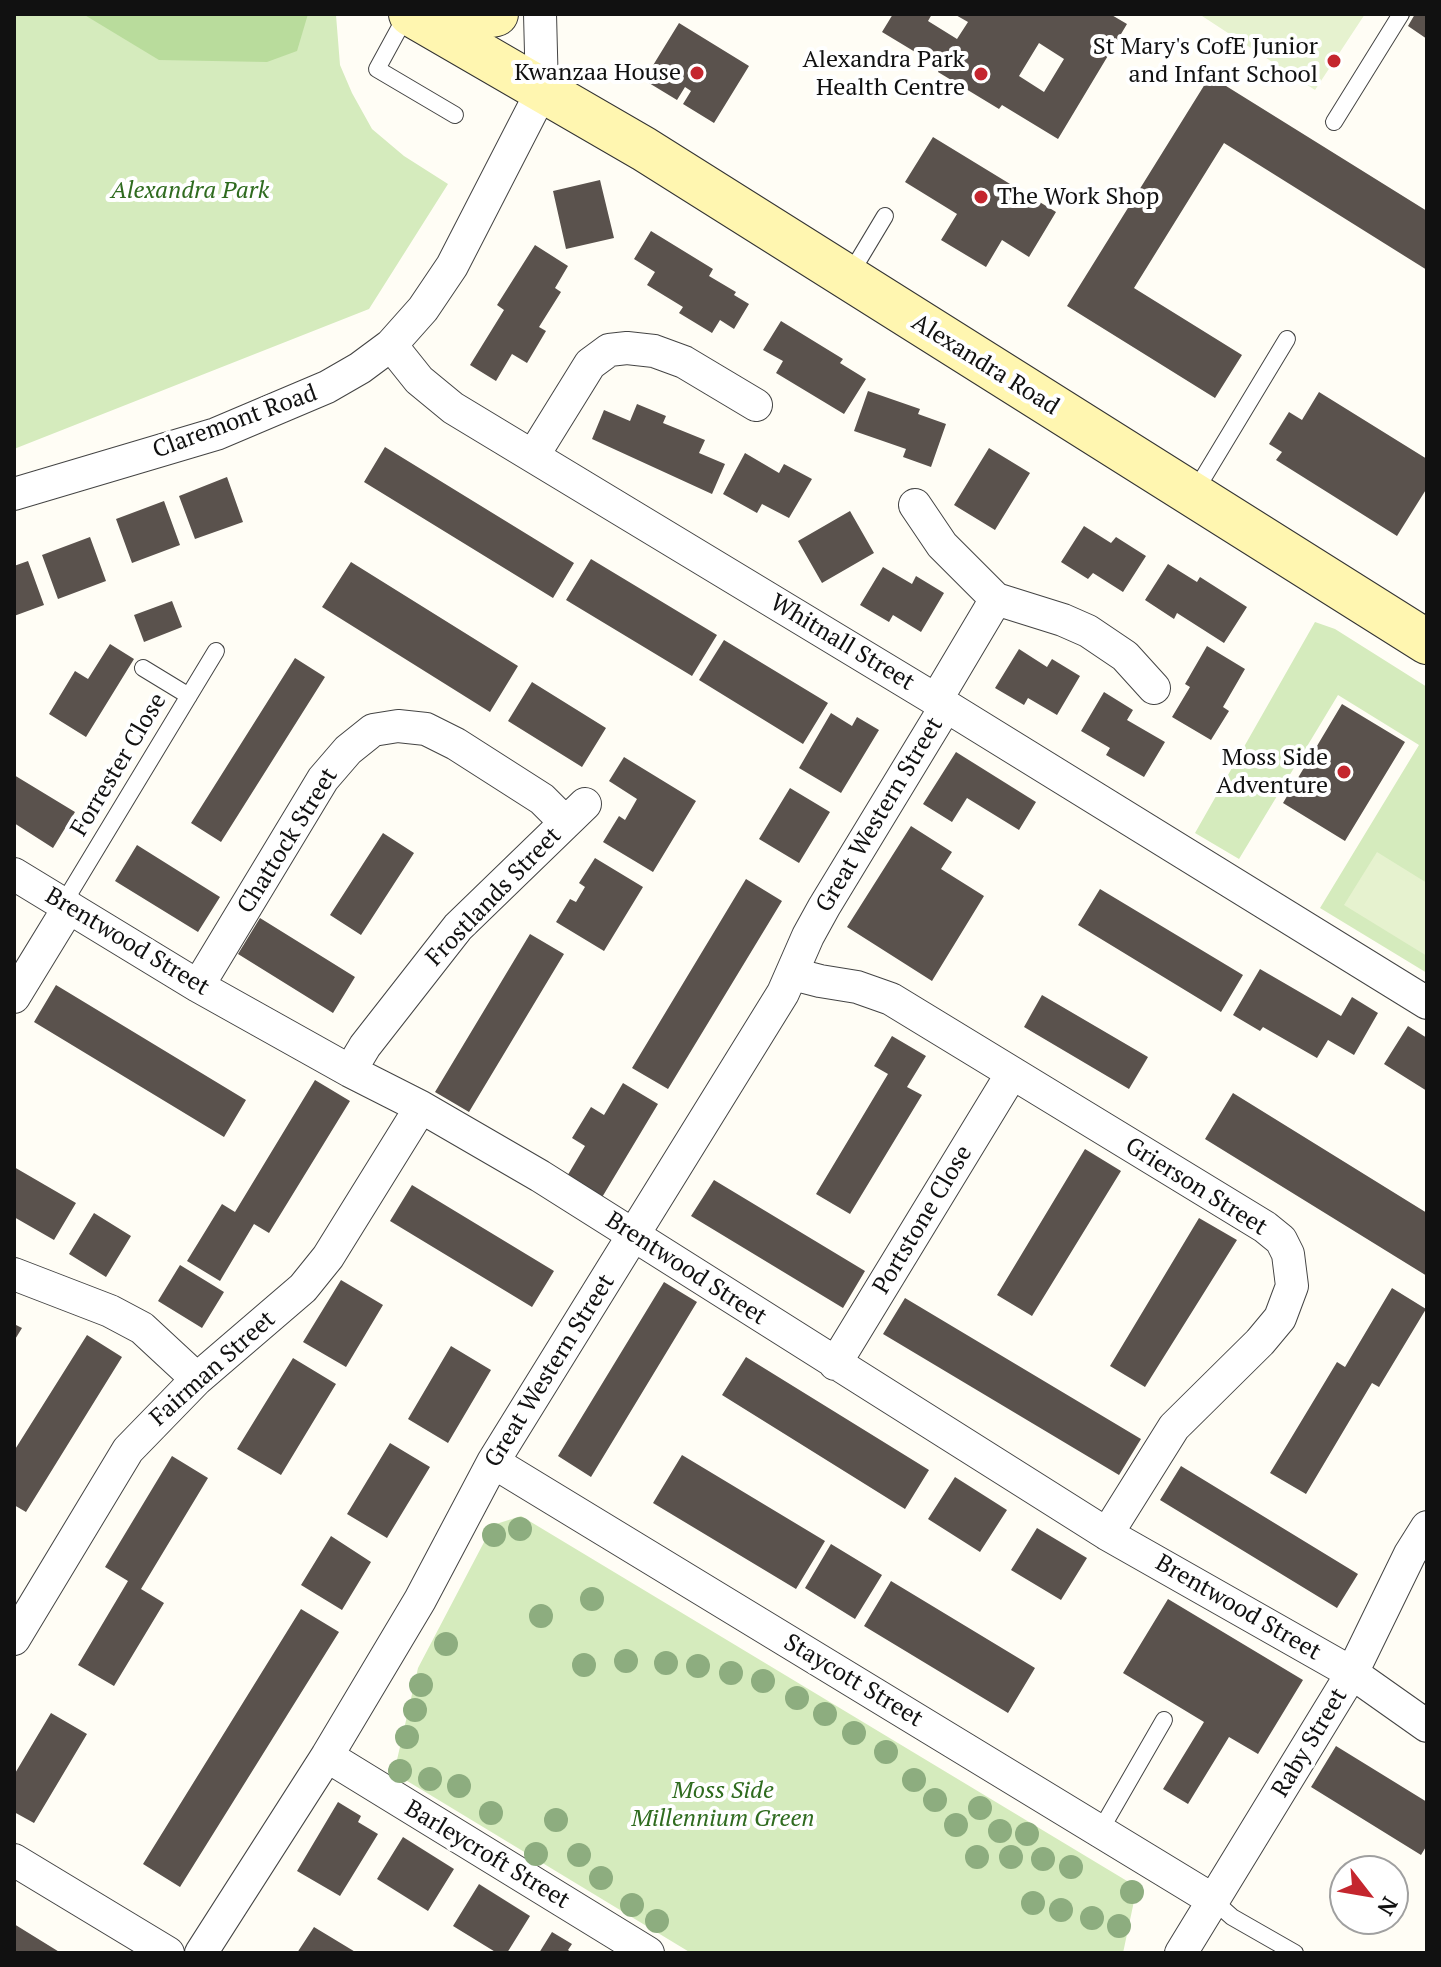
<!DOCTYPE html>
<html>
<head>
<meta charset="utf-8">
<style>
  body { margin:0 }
  #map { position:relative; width:1441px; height:1967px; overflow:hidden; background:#fffdf5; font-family:"PT Serif",serif }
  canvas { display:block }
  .frame { position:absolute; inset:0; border:16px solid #111; pointer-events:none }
  .north { position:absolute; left:1329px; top:1855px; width:80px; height:80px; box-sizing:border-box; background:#fff; border:2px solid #a0a0a0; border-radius:50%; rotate:121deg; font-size:22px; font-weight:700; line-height:32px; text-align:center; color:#111 }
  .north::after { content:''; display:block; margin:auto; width:28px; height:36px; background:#c4262e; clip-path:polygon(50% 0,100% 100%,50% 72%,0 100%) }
</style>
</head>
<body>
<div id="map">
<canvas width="1441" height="1967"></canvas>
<div class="frame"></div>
<div class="north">N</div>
</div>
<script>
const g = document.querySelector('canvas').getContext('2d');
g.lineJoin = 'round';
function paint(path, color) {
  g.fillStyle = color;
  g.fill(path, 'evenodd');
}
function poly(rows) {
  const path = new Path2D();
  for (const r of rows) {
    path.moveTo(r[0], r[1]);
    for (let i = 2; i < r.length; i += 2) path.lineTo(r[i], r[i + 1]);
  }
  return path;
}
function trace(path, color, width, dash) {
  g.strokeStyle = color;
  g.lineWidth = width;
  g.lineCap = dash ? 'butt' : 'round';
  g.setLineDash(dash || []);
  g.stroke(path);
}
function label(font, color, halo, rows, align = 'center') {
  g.font = font + ' "PT Serif",serif';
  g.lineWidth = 8;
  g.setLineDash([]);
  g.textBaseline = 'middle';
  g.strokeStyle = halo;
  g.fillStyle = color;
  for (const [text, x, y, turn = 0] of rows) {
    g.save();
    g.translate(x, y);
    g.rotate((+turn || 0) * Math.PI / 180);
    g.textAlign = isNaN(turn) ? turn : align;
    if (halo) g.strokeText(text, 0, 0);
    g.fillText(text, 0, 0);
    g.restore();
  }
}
paint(poly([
  [14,14,333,14,336,15,340,65,352,93,372,129,404,156,448,184,369,309,14,449],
  [1315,622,1335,629,1427,687,1427,973,1320,908,1419,745,1338,695,1239,859,1195,833],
  [521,1516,1137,1887,1123,1953,691,1953,394,1773,418,1668,493,1525]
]), '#d5ebbd');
paint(poly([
  [83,14,308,14,297,51,267,62,159,60]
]), '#b9dc9c');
paint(poly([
  [1199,14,1365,14,1315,90],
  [1377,852,1427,883,1427,956,1344,905]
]), '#e6f2cf');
paint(poly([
  [893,14,932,14,928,21,957,39,968,22,954,14,1110,14,1127,24,1058,139,1002,105,999,109,938,72,940,67,882,32],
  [1039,43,1064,59,1044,92,1019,76],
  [1415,14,1427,14,1427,39,1408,26],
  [679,23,749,66,714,123,683,104,691,91,685,87,677,100,644,80],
  [1210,76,1427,211,1427,270,1224,143,1134,288,1242,355,1215,398,1067,306],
  [933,137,1056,212,1029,257,1002,240,986,267,941,240,957,214,905,182],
  [600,180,614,238,566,249,553,191],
  [651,231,713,269,709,276,736,292,734,295,749,304,734,329,720,320,712,333,679,313,683,307,647,285,655,272,634,259],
  [535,245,568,266,555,288,561,292,539,327,546,331,527,363,512,354,496,381,470,365,504,310,497,305],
  [781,321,843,359,840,363,866,379,844,414,776,373,783,361,763,350],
  [868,391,920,409,918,414,946,424,931,467,903,457,906,449,854,431],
  [1319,392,1427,459,1427,488,1397,536,1276,460,1282,452,1269,444,1289,412,1302,420],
  [637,404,666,416,663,423,705,440,699,453,725,464,712,494,592,439,604,410,630,421],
  [385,447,574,563,553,598,364,482],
  [989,448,1030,473,995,530,954,505],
  [745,453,779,473,784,464,812,479,789,518,762,504,757,513,723,494],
  [227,477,243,522,195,539,179,496],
  [164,501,180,545,132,563,116,519],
  [850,511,874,553,822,583,798,541],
  [1084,526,1111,543,1116,537,1146,556,1123,592,1093,573,1088,579,1061,562],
  [90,537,106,581,58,599,42,555],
  [591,559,717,635,692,676,566,600],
  [28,561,44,605,14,616,14,566],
  [351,562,518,666,490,712,322,607],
  [1168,564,1197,582,1200,577,1247,607,1224,643,1177,613,1174,619,1145,600],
  [883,567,912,584,916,576,944,593,921,632,893,615,889,622,860,605],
  [172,601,182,627,144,642,134,615],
  [724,640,828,703,803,744,699,680],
  [110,644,134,659,86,737,49,714,75,671,88,679],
  [1207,646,1245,669,1223,707,1229,711,1211,740,1172,717,1190,687,1185,684],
  [1019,649,1047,667,1052,659,1080,676,1057,715,1028,698,1024,705,995,688],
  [295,658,325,677,221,842,191,823],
  [532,682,606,728,582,767,508,721],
  [1104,692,1133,710,1127,720,1165,742,1144,777,1106,755,1110,748,1081,731],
  [1342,704,1405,742,1345,841,1283,803],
  [831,713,852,726,857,717,879,730,841,793,799,768],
  [956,752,1036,802,1019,830,967,798,952,822,923,804],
  [624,757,696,801,653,872,603,842,619,816,625,820,637,799,609,781],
  [14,775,75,812,53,848,14,823],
  [790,788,830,812,799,863,759,839],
  [911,826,952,852,941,869,984,896,932,981,847,927],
  [383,833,414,853,361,935,330,915],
  [137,845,220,897,198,932,115,881],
  [595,858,643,887,604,951,556,922,570,899,576,902,585,887,579,883],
  [746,879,782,901,668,1089,632,1068],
  [1100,889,1243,975,1221,1012,1078,925],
  [260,918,355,977,333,1013,238,954],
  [530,934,564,954,469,1112,435,1092],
  [1260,969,1341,1016,1352,997,1378,1013,1354,1055,1328,1040,1317,1058,1263,1027,1260,1031,1233,1015],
  [56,985,246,1100,224,1137,34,1022],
  [1042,995,1148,1057,1129,1089,1024,1027],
  [1408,1026,1427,1038,1427,1091,1384,1064],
  [892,1036,926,1056,907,1087,922,1095,850,1214,816,1194,888,1074,874,1066],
  [315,1080,350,1101,269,1233,254,1224,220,1281,187,1261,222,1204,235,1212],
  [623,1083,658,1104,601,1199,566,1178,585,1146,572,1138,591,1107,604,1115],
  [1233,1093,1427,1213,1427,1276,1205,1139],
  [1085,1149,1121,1171,1032,1316,997,1295],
  [14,1167,76,1203,54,1240,14,1217],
  [714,1180,865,1271,843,1308,691,1216],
  [412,1185,554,1271,532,1307,390,1221],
  [94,1213,131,1236,106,1277,69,1254],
  [1199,1218,1237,1240,1145,1387,1110,1366],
  [180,1265,224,1292,202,1328,158,1301],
  [341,1280,383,1305,346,1367,303,1342],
  [664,1282,697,1302,591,1477,558,1456],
  [1392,1288,1426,1309,1379,1387,1372,1383,1306,1494,1270,1473,1337,1362,1345,1367],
  [905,1298,1141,1439,1119,1475,883,1334],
  [14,1324,22,1328,14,1341],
  [87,1335,122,1357,26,1512,14,1505,14,1451],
  [451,1346,491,1370,448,1443,408,1419],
  [746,1357,929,1470,905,1509,722,1395],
  [293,1358,336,1384,281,1475,237,1449],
  [390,1443,430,1467,387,1538,347,1514],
  [682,1455,825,1541,796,1589,653,1503],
  [172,1456,208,1478,141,1589,164,1603,114,1686,78,1665,128,1581,105,1567],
  [1181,1466,1358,1574,1337,1608,1160,1500],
  [955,1477,1007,1510,980,1552,928,1519],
  [1037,1528,1087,1558,1061,1600,1011,1570],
  [331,1536,371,1562,342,1610,301,1585],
  [831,1544,882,1575,855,1619,805,1588],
  [891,1581,1035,1668,1008,1713,864,1626],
  [1168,1599,1303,1680,1258,1754,1229,1737,1188,1804,1163,1789,1204,1722,1123,1673],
  [301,1609,339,1632,180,1887,143,1864],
  [51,1713,87,1734,34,1823,14,1812,14,1775],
  [1336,1746,1427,1802,1427,1845,1421,1855,1311,1787],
  [338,1802,361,1816,358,1822,378,1834,340,1896,297,1871],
  [403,1837,454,1869,428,1911,377,1879],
  [479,1884,530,1916,507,1953,497,1953,453,1926],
  [14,1924,48,1945,61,1953,14,1953],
  [314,1927,357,1953,297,1953],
  [552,1932,572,1944,568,1950,572,1953,539,1953]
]), '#5a524d');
const lane = poly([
  [407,14,377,69,455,115],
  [1334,122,1401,14],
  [849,276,885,216],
  [1194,493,1287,339],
  [143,668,189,696],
  [63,904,216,651],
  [1100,1831,1164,1720],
  [1213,1900,1232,1917,1295,1953]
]);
const street = poly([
  [391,345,419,380,453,408,946,706,1427,1003],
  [533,456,590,364,609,350,627,348,654,351,684,362,756,405],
  [14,494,216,434,327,387,360,368,391,345,423,309,452,266,542,91,540,14],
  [915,505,942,545,996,599,1063,620,1088,631,1125,656,1154,688],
  [936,700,996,599],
  [14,874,198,986,350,1071,421,1107,540,1176,1107,1534,1352,1673,1427,1726],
  [793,974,820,981,857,987,891,999,1265,1227,1281,1240,1288,1254,1292,1286,1280,1318,1260,1342,1174,1427,1107,1534],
  [198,986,323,779,348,750,373,730,398,726,426,729,456,744,542,799,565,822],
  [14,997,69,907],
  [350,1071,365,1046,458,927,585,804],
  [14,1274,110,1311,142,1328,197,1379],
  [835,1364,1011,1075],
  [493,1462,1213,1900],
  [14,1639,128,1450,197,1379,303,1288,328,1257,421,1107],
  [327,1756,648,1953],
  [14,1860,168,1953],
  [201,1953,327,1756,420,1600,493,1462,783,993,808,936,824,907,946,706],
  [1181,1953,1352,1673,1410,1554,1427,1527]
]);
const secondary = poly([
  [411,14,644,149,1427,642],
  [422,19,452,22,496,14]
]);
trace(lane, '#444', 18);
trace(street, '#444', 34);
trace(secondary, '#333', 46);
trace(lane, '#fff', 16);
trace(street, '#fff', 32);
trace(secondary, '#fff6b0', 44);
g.fillStyle = '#8dad7f';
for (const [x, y] of [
  [520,1529],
  [494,1535],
  [592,1599],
  [541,1616],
  [446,1644],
  [626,1661],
  [666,1663],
  [584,1665],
  [698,1666],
  [731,1673],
  [763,1681],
  [421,1685],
  [797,1698],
  [415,1710],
  [825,1714],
  [854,1733],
  [407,1737],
  [886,1752],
  [400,1771],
  [430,1779],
  [914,1780],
  [459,1786],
  [935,1800],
  [980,1808],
  [491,1813],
  [556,1820],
  [956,1825],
  [1000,1831],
  [1027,1834],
  [536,1854],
  [579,1855],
  [977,1857],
  [1011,1857],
  [1043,1859],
  [1071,1867],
  [601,1878],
  [1132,1892],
  [1033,1903],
  [632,1905],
  [1061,1910],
  [1092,1918],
  [657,1921],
  [1119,1926]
]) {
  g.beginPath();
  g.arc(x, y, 12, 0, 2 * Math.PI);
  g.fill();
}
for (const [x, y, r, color] of [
  [1334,61,8,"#c4262e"],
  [697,73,8,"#c4262e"],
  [981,74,8,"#c4262e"],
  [981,197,8,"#c4262e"],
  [1344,772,8,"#c4262e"]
]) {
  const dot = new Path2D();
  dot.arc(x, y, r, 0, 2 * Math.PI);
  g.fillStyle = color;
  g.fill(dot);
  trace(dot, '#fff', 3);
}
label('24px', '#111', '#fff', [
  ["St Mary's CofE Junior",1318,47],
  ["and Infant School",1318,75],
  ["Alexandra Park",965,60],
  ["Health Centre",965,88],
  ["Kwanzaa House",681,73],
  ["The Work Shop",997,197,"left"],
  ["Moss Side",1328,758],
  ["Adventure",1328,786]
], 'right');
label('italic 24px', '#2f6b1f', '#fff', [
  ["Alexandra Park",190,191],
  ["Moss Side",723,1791],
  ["Millennium Green",723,1819]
]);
label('24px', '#111', '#fff', [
  ["Alexandra Road",985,365,32],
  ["Claremont Road",235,422,-20],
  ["Whitnall Street",842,643,31],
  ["Forrester Close",119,765,-59],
  ["Great Western Street",880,815,-59],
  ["Chattock Street",288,841,-58],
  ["Frostlands Street",494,897,-46],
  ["Brentwood Street",127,942,31],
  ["Grierson Street",1196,1187,32],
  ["Portstone Close",923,1220,-59],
  ["Brentwood Street",686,1269,33],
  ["Fairman Street",213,1369,-42],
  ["Great Western Street",550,1371,-58],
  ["Brentwood Street",1238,1608,30],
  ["Staycott Street",853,1681,31],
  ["Raby Street",1310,1743,-59],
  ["Barleycroft Street",487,1855,31]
]);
</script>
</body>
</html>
